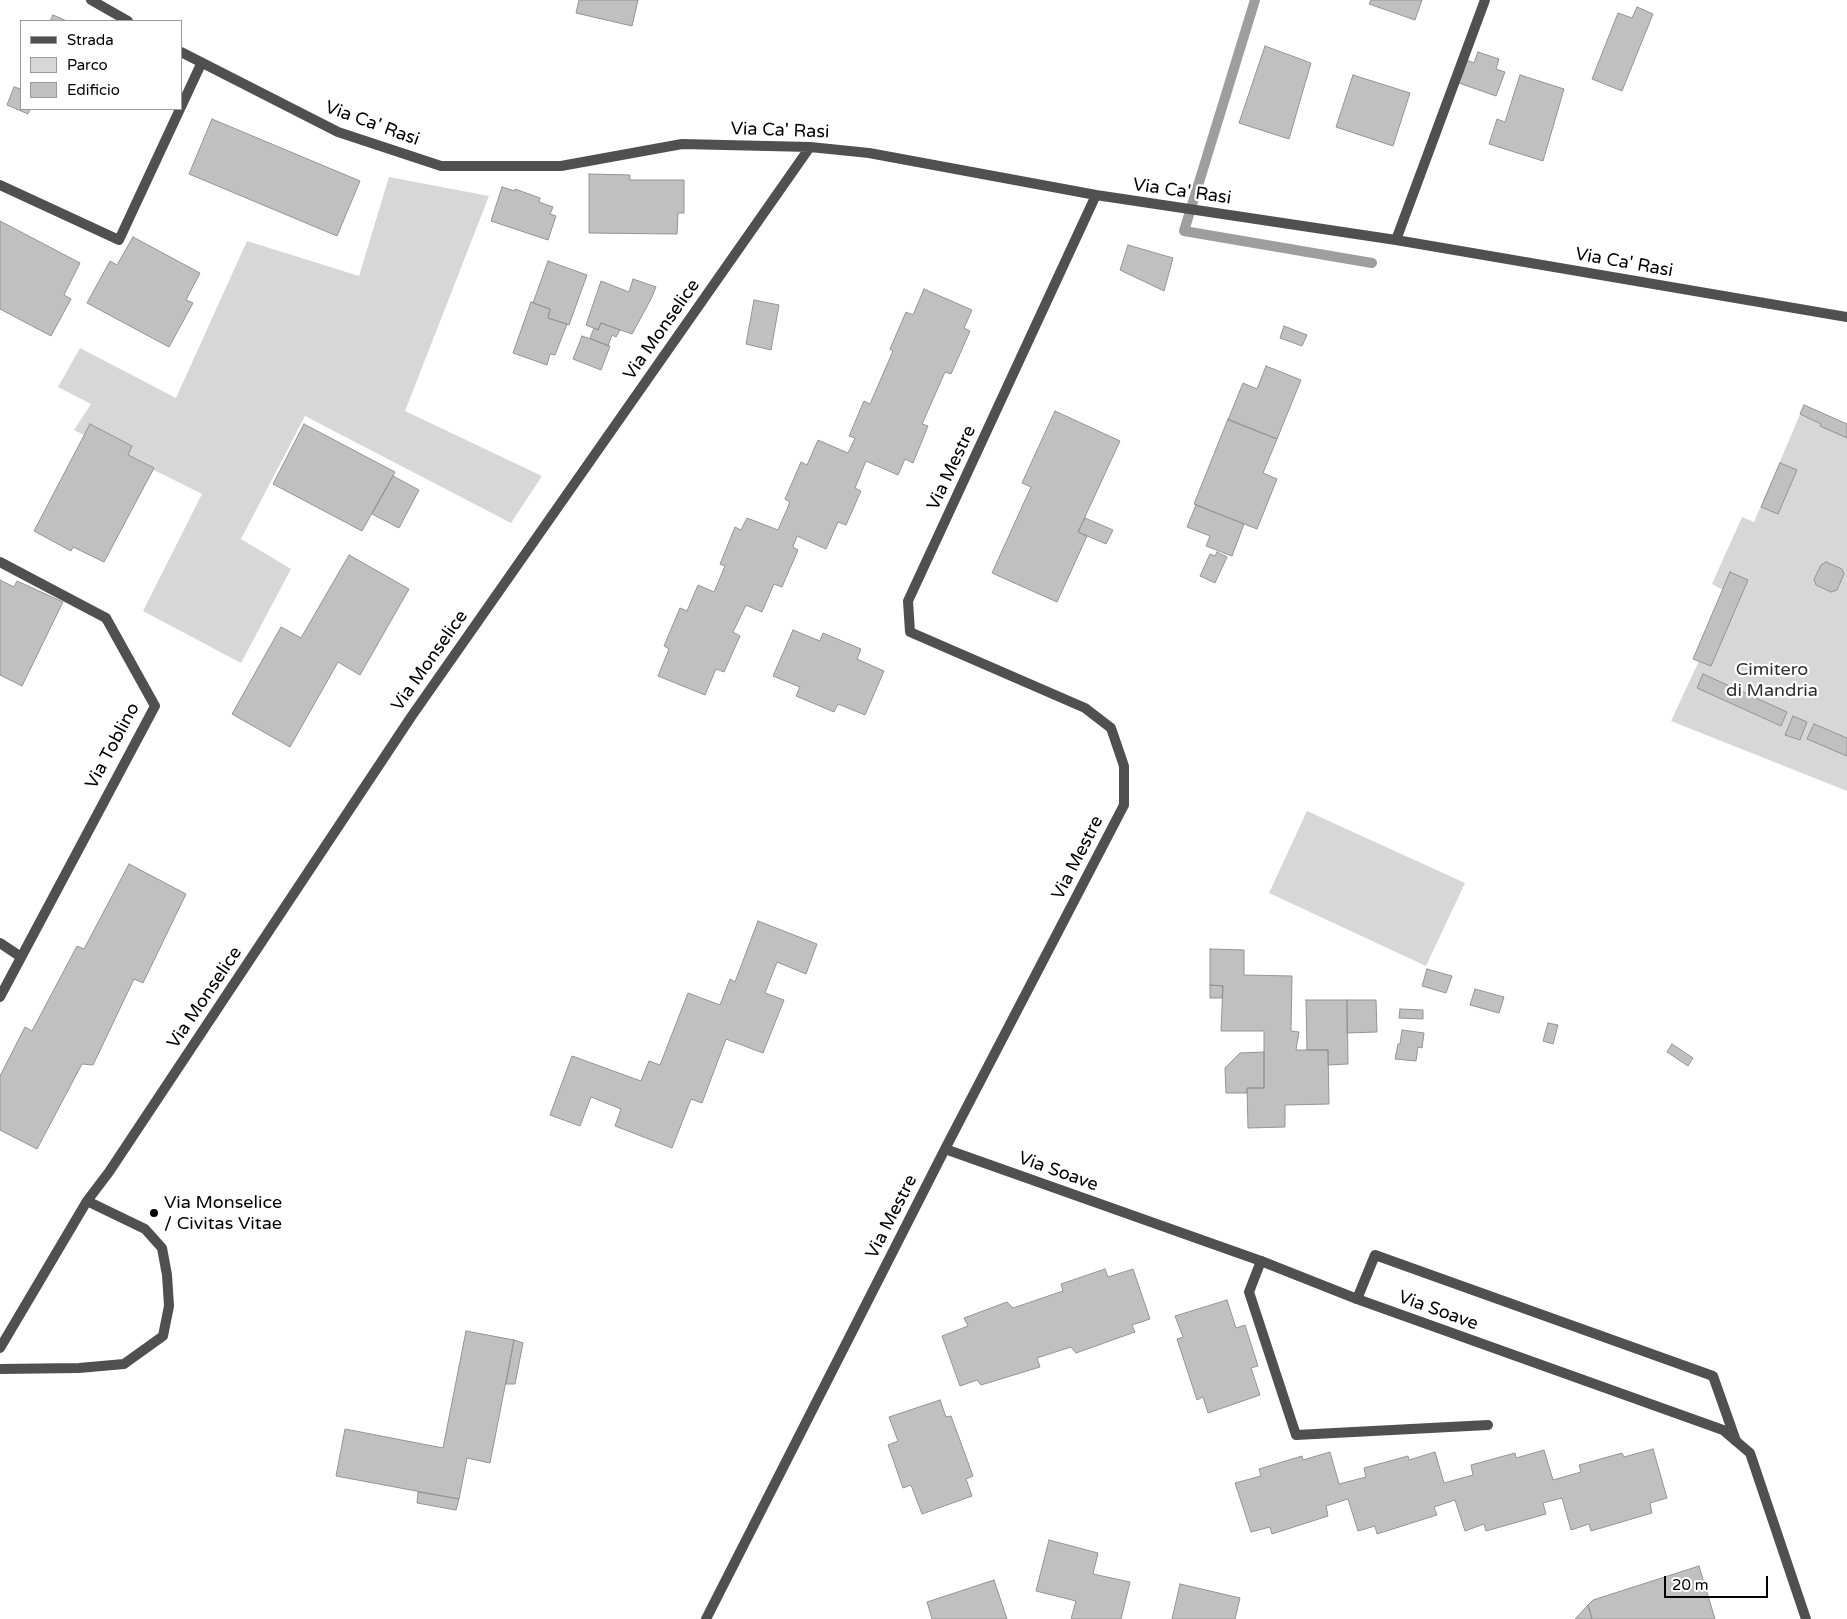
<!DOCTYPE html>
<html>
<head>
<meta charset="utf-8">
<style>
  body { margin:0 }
  #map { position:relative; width:1847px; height:1619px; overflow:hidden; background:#fff; font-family:"Varela Round",sans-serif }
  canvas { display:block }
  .legend { position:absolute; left:20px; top:20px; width:162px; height:90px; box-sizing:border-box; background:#fff; border:1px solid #999; margin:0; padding:6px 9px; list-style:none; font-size:15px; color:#000 }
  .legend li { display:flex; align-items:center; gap:10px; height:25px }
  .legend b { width:25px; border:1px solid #999 }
  .scale { position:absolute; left:1664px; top:1576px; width:104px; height:22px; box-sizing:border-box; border:2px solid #000; border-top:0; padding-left:6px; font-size:15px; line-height:18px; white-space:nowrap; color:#000; -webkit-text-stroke:4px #fff; paint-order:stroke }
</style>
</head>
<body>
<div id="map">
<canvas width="1847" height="1619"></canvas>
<ul class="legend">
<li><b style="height:6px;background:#505050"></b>Strada</li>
<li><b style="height:14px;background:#d7d7d7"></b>Parco</li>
<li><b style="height:14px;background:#c0c0c0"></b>Edificio</li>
</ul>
<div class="scale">20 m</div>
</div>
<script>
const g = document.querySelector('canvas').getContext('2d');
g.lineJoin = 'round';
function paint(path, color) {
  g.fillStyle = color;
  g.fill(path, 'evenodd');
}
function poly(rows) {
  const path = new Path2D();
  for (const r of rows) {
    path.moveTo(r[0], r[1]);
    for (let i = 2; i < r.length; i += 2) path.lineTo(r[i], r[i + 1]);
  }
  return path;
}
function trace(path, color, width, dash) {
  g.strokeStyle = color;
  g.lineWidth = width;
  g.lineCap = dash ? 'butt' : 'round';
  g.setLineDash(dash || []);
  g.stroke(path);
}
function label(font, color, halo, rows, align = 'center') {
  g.font = font + ' "Varela Round",sans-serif';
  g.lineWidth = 4.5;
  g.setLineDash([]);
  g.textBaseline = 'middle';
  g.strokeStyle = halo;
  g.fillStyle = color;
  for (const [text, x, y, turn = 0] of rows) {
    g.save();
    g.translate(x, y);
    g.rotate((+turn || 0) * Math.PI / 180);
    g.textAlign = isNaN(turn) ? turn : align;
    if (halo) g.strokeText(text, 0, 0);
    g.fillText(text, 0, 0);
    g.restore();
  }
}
paint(poly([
  [389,177,489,196,405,411,542,476,511,523,305,416,241,539,291,569,241,663,143,611,202,494,74,430,91,404,58,387,80,348,176,398,247,241,359,276],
  [1804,405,1847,424,1847,791,1671,721,1699,661,1693,659,1723,590,1712,584,1742,517,1754,522],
  [1307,811,1465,883,1426,966,1269,893]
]), '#d7d7d7');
trace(poly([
  [1255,0,1184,231,1372,263]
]), '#9e9e9e', 10);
const building = poly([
  [579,0,638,0,632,26,576,13,579,0],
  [1371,0,1422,0,1415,20,1369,4,1371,0],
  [1637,7,1653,14,1622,91,1592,79,1618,13,1632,18,1637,7],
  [53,15,67,21,50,21,53,15],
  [1265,46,1311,63,1289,139,1239,123,1265,46],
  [1478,52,1499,59,1496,69,1505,72,1496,96,1456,82,1464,59,1474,63,1478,52],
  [1353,75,1410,93,1393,146,1336,127,1353,75],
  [1520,75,1564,89,1543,161,1489,144,1497,119,1505,122,1520,75],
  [14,87,21,89,21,109,30,109,28,114,7,105,14,87],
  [212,119,360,181,337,236,189,174,212,119],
  [589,174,630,175,630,180,684,180,684,213,678,213,677,234,589,233,589,174],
  [502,187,515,191,515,189,540,198,539,202,553,207,550,214,556,216,548,240,491,221,502,187],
  [0,221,80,263,64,295,71,299,51,336,0,309,0,221],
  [133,237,200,273,186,300,193,303,169,347,87,303,110,261,117,265,133,237],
  [1128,245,1173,258,1164,291,1120,270,1128,245],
  [548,261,587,275,569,325,548,318,550,309,533,303,548,261],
  [633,279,656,287,651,299,632,334,601,323,598,330,586,325,601,281,629,292,633,279],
  [924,289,972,310,964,328,970,331,951,374,945,372,922,424,928,426,913,463,905,459,898,475,866,461,855,488,861,491,846,525,838,522,826,549,797,536,793,547,798,550,782,587,774,584,762,612,746,605,733,632,740,636,724,672,716,669,705,695,658,676,669,649,664,646,680,608,687,611,698,585,714,592,725,566,720,564,735,527,741,530,747,518,778,530,790,502,785,499,801,462,807,465,818,440,848,453,855,438,849,436,864,401,870,404,893,351,890,349,906,312,913,315,924,289],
  [754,300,779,305,771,350,746,344,754,300],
  [531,302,550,309,548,318,567,324,555,355,550,354,547,365,513,353,531,302],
  [601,323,620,330,616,337,612,335,608,346,590,338,594,328,598,330,601,323],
  [1284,326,1307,335,1302,346,1280,338,1284,326],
  [582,336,610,346,601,370,573,359,582,336],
  [1266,366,1301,380,1277,439,1228,420,1243,383,1257,389,1266,366],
  [1804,405,1847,424,1847,438,1820,426,1821,424,1800,414,1804,405],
  [1055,411,1120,441,1078,532,1087,536,1057,602,992,573,1031,487,1022,483,1055,411],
  [1228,419,1277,439,1263,473,1277,479,1257,529,1194,504,1228,419],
  [90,424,132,446,128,455,154,468,104,562,73,547,71,551,34,531,90,424],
  [304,424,395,472,362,531,273,484,304,424],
  [1780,463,1797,470,1778,514,1761,507,1780,463],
  [393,476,419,490,399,528,372,514,393,476],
  [1196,505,1244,524,1232,556,1206,546,1210,536,1187,527,1196,505],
  [1085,518,1113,530,1106,544,1078,532,1085,518],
  [1217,552,1227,557,1215,583,1200,576,1210,554,1215,556,1217,552],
  [349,555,409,589,360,675,338,662,290,747,232,714,281,627,301,638,349,555],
  [1826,562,1842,569,1844,574,1837,590,1831,592,1816,585,1814,579,1821,565,1826,562],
  [1730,572,1748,580,1711,666,1693,659,1730,572],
  [0,580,14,587,17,581,63,602,22,686,0,675,0,580],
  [793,630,820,641,823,633,861,649,857,659,884,671,865,715,838,704,834,712,796,696,800,687,773,676,793,630],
  [1703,674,1787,712,1781,726,1697,688,1703,674],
  [1793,716,1807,722,1800,740,1785,735,1793,716],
  [1814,724,1847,738,1847,756,1807,739,1814,724],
  [129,864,186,894,143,983,134,979,93,1065,82,1064,37,1149,0,1130,0,1076,25,1027,32,1031,77,946,84,949,129,864],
  [758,921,817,944,806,974,777,962,765,993,784,1000,763,1053,726,1039,702,1103,691,1099,672,1148,615,1126,621,1109,591,1097,580,1126,550,1115,572,1056,641,1081,649,1061,660,1065,688,993,720,1005,730,979,735,982,758,921],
  [1210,949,1244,950,1244,975,1292,976,1291,1031,1299,1032,1296,1050,1328,1050,1329,1104,1285,1105,1285,1127,1248,1128,1247,1088,1264,1088,1264,1031,1221,1031,1223,986,1210,985,1210,949],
  [1427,969,1452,976,1446,993,1422,986,1427,969],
  [1210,985,1223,986,1222,998,1210,998,1210,985],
  [1475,989,1504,997,1499,1013,1470,1005,1475,989],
  [1306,1000,1347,1000,1348,1064,1328,1065,1328,1050,1307,1050,1306,1000],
  [1347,1000,1376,1000,1377,1032,1347,1033,1347,1000],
  [1400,1009,1423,1010,1423,1019,1399,1018,1400,1009],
  [1548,1023,1558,1025,1553,1044,1543,1041,1548,1023],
  [1402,1030,1424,1033,1422,1048,1418,1047,1416,1061,1395,1059,1398,1044,1400,1044,1402,1030],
  [1672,1044,1693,1058,1688,1066,1667,1052,1672,1044],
  [1264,1052,1264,1088,1247,1088,1247,1093,1226,1093,1225,1068,1240,1053,1264,1052],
  [1105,1269,1108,1277,1133,1269,1150,1319,1132,1325,1135,1332,1076,1353,1071,1347,1037,1358,1040,1367,981,1385,977,1380,960,1386,942,1336,968,1326,964,1318,1007,1302,1013,1308,1063,1291,1061,1284,1105,1269],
  [1227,1300,1236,1328,1245,1325,1258,1366,1251,1368,1260,1395,1208,1413,1203,1397,1197,1400,1177,1339,1183,1337,1175,1316,1227,1300],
  [466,1331,514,1340,490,1463,467,1458,459,1499,336,1476,345,1429,443,1448,466,1331],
  [514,1340,523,1343,515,1384,506,1384,514,1340],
  [940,1400,946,1417,951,1416,973,1476,966,1479,972,1496,922,1514,911,1485,903,1488,888,1445,898,1441,889,1417,940,1400],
  [1653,1449,1667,1498,1650,1503,1652,1513,1591,1531,1589,1524,1571,1530,1562,1498,1543,1503,1546,1514,1486,1531,1484,1524,1465,1531,1455,1500,1434,1507,1437,1515,1377,1534,1375,1526,1358,1531,1348,1499,1326,1506,1328,1516,1272,1534,1270,1527,1251,1532,1235,1483,1261,1476,1259,1469,1302,1456,1303,1460,1330,1452,1339,1484,1366,1477,1364,1468,1408,1456,1409,1460,1435,1452,1444,1483,1473,1475,1471,1465,1515,1453,1516,1458,1544,1450,1553,1480,1581,1472,1579,1465,1622,1453,1624,1457,1653,1449],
  [418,1492,459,1499,456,1510,417,1503,418,1492],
  [1049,1540,1098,1553,1093,1574,1130,1582,1121,1619,1071,1619,1076,1601,1036,1591,1049,1540],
  [1699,1566,1715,1619,1592,1619,1588,1605,1593,1600,1699,1566],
  [994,1580,1007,1619,932,1619,927,1602,994,1580],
  [1180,1584,1240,1598,1235,1619,1172,1619,1180,1584],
  [1588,1605,1592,1619,1575,1619,1588,1605]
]);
paint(building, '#c0c0c0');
trace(building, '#949494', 1);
trace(poly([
  [0,562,106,618],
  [0,943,21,957],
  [1261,1261,1249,1292,1296,1435,1488,1425],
  [1357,1299,1375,1255,1713,1376,1736,1441]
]), '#505050', 10);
trace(poly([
  [91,0,128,21],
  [181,52,338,132,441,166,561,166,682,144,810,147,869,153,1096,195,1396,240,1847,317],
  [181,107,201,64],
  [0,185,119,240,180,109],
  [1396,240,1485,0],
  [0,997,155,706,106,618],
  [945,1149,1261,1261,1357,1299,1723,1430,1750,1453,1806,1619],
  [0,1348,87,1201,109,1172,411,717,810,147],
  [0,1369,79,1368,124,1364,163,1336,169,1306,167,1275,162,1248,145,1229,87,1201],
  [706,1619,945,1149,1124,805,1124,766,1111,728,1085,708,910,632,908,601,1096,195]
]), '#505050', 10);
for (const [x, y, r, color] of [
  [154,1213,5,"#000"]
]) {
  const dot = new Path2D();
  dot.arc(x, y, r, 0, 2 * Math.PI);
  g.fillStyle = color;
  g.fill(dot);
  trace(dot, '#fff', 2);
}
label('18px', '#000', '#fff', [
  ["Via Ca' Rasi",372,124,20],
  ["Via Ca' Rasi",780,131,2],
  ["Via Ca' Rasi",1182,192,8],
  ["Via Ca' Rasi",1624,263,10],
  ["Via Monselice",662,330,-55],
  ["Via Mestre",952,468,-65],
  ["Via Monselice",430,661,-55],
  ["Via Toblino",113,746,-62],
  ["Via Mestre",1078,858,-63],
  ["Via Monselice",205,998,-56],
  ["Via Soave",1058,1172,20],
  ["Via Mestre",892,1217,-63],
  ["Via Soave",1438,1311,20]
]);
label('18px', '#2e2e2e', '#fff', [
  ["Cimitero",1772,670],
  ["di Mandria",1772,691]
]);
label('18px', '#000', '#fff', [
  ["Via Monselice",164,1203],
  ["/ Civitas Vitae",164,1224]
], 'left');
</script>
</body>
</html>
